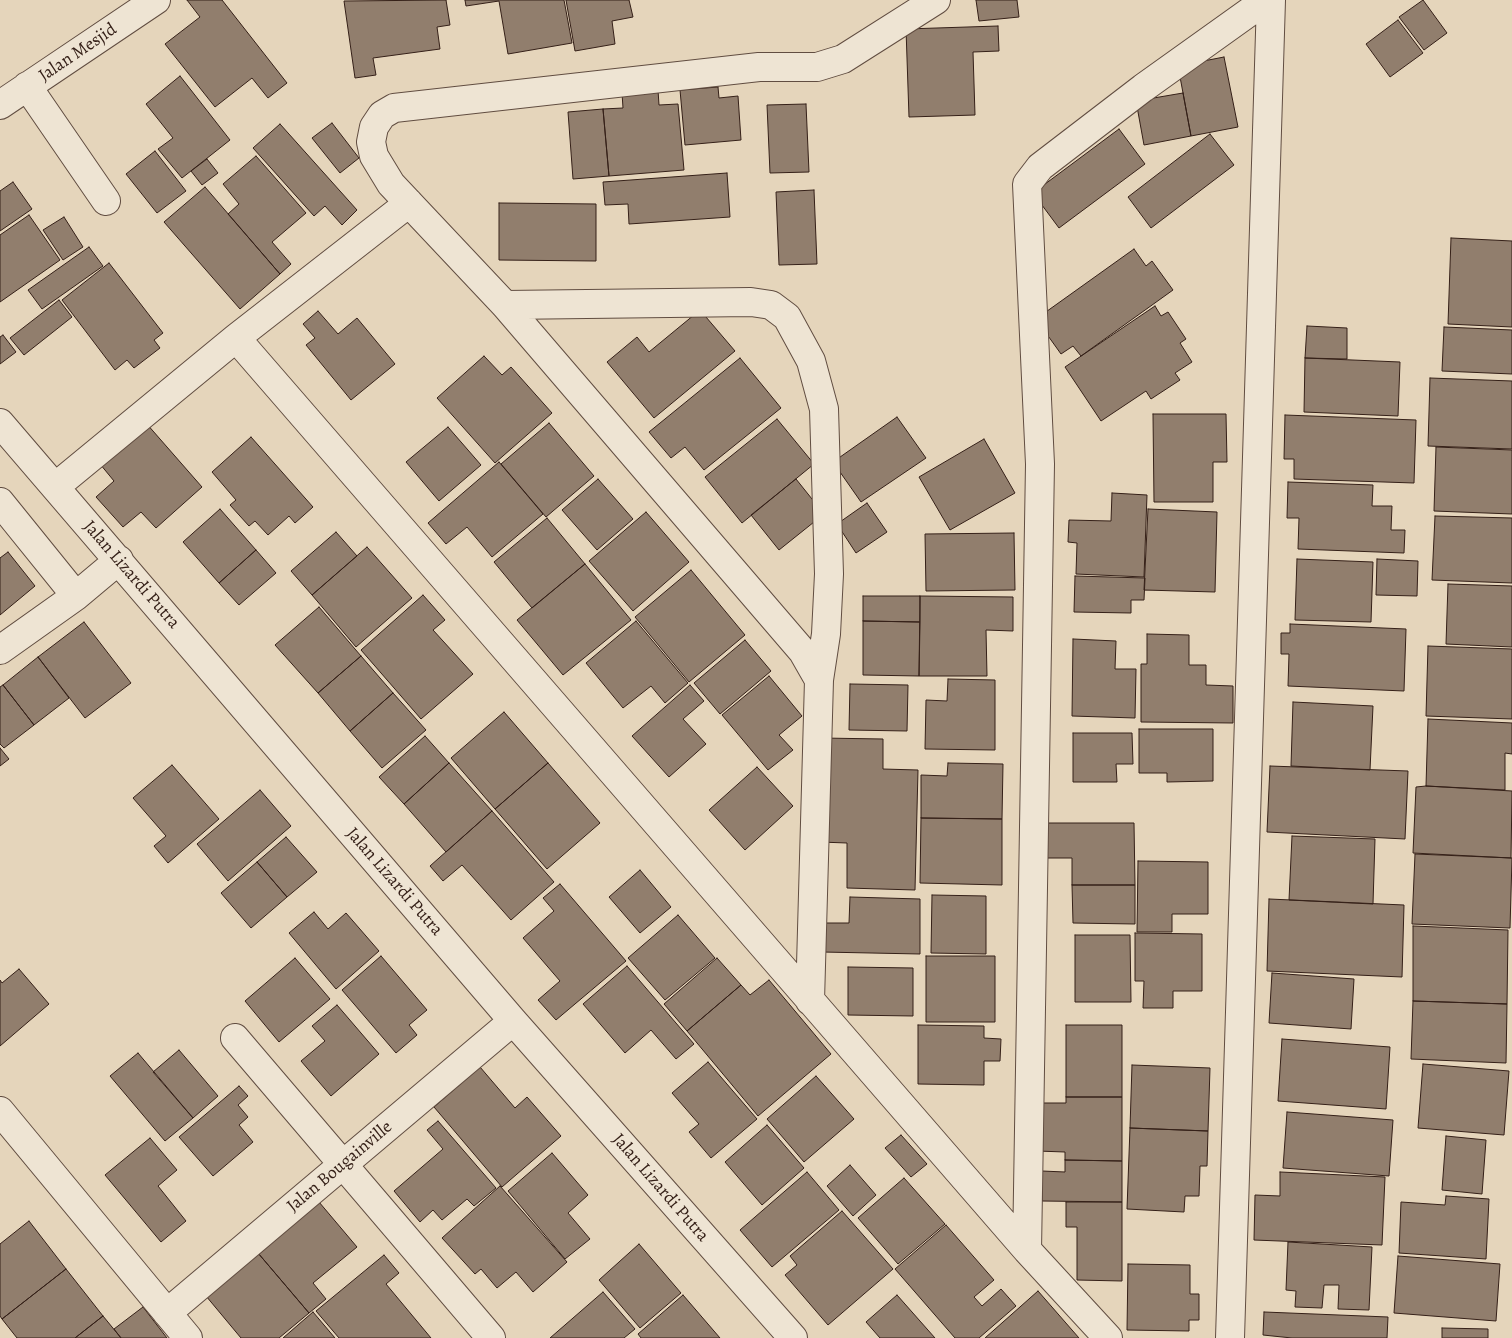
<!DOCTYPE html>
<html>
<head>
<meta charset="utf-8">
<style>
  body { margin:0 }
  canvas { display:block; background:#e5d5bb }
</style>
</head>
<body>
<canvas width="1512" height="1338"></canvas>
<script>
const g = document.querySelector('canvas').getContext('2d');
g.lineJoin = 'round';
function paint(path, color) {
  g.fillStyle = color;
  g.fill(path, 'evenodd');
}
function poly(rows) {
  const path = new Path2D();
  for (const r of rows) {
    path.moveTo(r[0], r[1]);
    for (let i = 2; i < r.length; i += 2) path.lineTo(r[i], r[i + 1]);
  }
  return path;
}
function trace(path, color, width, dash) {
  g.strokeStyle = color;
  g.lineWidth = width;
  g.lineCap = dash ? 'butt' : 'round';
  g.setLineDash(dash || []);
  g.stroke(path);
}
function label(font, color, halo, rows, align = 'center') {
  g.font = font + ' Alegreya,serif';
  g.lineWidth = 4;
  g.setLineDash([]);
  g.textBaseline = 'middle';
  g.strokeStyle = halo;
  g.fillStyle = color;
  for (const [text, x, y, turn = 0] of rows) {
    g.save();
    g.translate(x, y);
    g.rotate((+turn || 0) * Math.PI / 180);
    g.textAlign = isNaN(turn) ? turn : align;
    if (halo) g.strokeText(text, 0, 0);
    g.fillText(text, 0, 0);
    g.restore();
  }
}
const building = poly([
  [187,0,222,0,287,83,268,98,252,78,215,107,165,44,200,17,187,0],
  [446,0,450,25,437,27,440,49,373,58,376,75,355,78,344,1,446,0],
  [465,0,564,0,572,43,508,54,499,1,466,6,465,0],
  [566,0,629,0,633,17,612,21,615,44,575,51,566,0],
  [976,0,1017,0,1019,17,979,21,976,0],
  [1423,0,1447,33,1424,50,1399,17,1423,0],
  [1398,20,1423,53,1390,77,1366,44,1398,20],
  [998,26,999,51,973,52,975,115,909,117,906,29,998,26],
  [1224,57,1238,127,1191,136,1178,66,1224,57],
  [180,76,230,140,182,178,158,149,173,138,146,104,180,76],
  [718,87,719,98,738,96,741,140,685,145,680,90,718,87],
  [658,90,659,105,678,104,684,170,609,176,603,109,623,108,622,93,658,90],
  [1183,93,1191,136,1144,145,1136,101,1183,93],
  [806,104,809,172,770,173,767,105,806,104],
  [603,109,609,176,573,179,568,112,603,109],
  [332,123,359,158,340,173,312,138,332,123],
  [280,124,357,210,342,225,325,206,314,216,253,148,280,124],
  [1119,129,1145,164,1059,228,1033,193,1119,129],
  [1210,134,1234,165,1151,228,1128,197,1210,134],
  [155,151,186,191,157,213,126,174,155,151],
  [256,156,306,213,272,242,291,264,280,274,228,214,239,204,223,184,256,156],
  [207,159,218,173,202,185,191,171,207,159],
  [727,173,730,217,629,224,628,204,605,205,603,182,727,173],
  [13,182,32,209,0,231,0,191,13,182],
  [205,187,280,274,240,309,164,222,205,187],
  [814,190,817,264,779,265,776,192,814,190],
  [499,203,596,204,596,261,499,260,499,203],
  [29,215,60,260,0,302,0,235,29,215],
  [64,217,83,247,63,260,43,230,64,217],
  [1451,238,1512,241,1512,327,1448,324,1451,238],
  [89,247,103,266,42,309,28,290,89,247],
  [1134,249,1146,266,1152,261,1173,290,1081,356,1073,346,1061,354,1036,319,1134,249],
  [109,263,163,333,154,340,160,348,134,368,127,360,115,370,62,300,109,263],
  [59,300,72,317,24,355,10,338,59,300],
  [1155,306,1161,316,1168,312,1186,339,1180,343,1192,362,1175,373,1180,380,1151,399,1146,391,1101,421,1065,367,1155,306],
  [700,310,735,351,654,418,607,362,637,337,649,352,700,310],
  [318,311,338,334,357,318,395,364,351,400,306,345,315,338,303,324,318,311],
  [1307,326,1347,328,1347,359,1305,358,1307,326],
  [1444,327,1512,330,1512,374,1442,371,1444,327],
  [3,335,16,352,0,364,0,337,3,335],
  [484,356,502,375,511,367,552,413,495,463,437,398,484,356],
  [740,358,781,408,704,470,685,447,671,458,649,432,740,358],
  [1305,358,1400,362,1398,416,1304,412,1305,358],
  [1430,378,1512,381,1512,449,1428,446,1430,378],
  [1153,414,1226,414,1227,462,1213,462,1213,502,1154,502,1153,414],
  [1285,415,1416,420,1414,483,1294,479,1294,459,1284,459,1285,415],
  [897,417,926,458,861,502,833,462,897,417],
  [777,419,814,464,742,523,705,477,777,419],
  [146,423,202,487,156,528,141,512,123,527,96,497,114,481,100,464,146,423],
  [549,423,594,476,546,517,501,464,549,423],
  [448,427,481,465,439,501,406,462,448,427],
  [251,437,313,507,295,523,289,516,268,535,255,521,249,526,230,505,236,500,212,472,251,437],
  [984,439,1015,493,950,530,919,477,984,439],
  [1436,447,1512,450,1512,514,1434,511,1436,447],
  [499,462,543,514,492,557,467,527,446,544,428,523,499,462],
  [598,479,633,519,597,550,562,510,598,479],
  [796,479,824,514,779,550,751,515,796,479],
  [1288,482,1373,485,1372,506,1392,506,1391,530,1405,530,1404,553,1298,549,1299,518,1287,518,1288,482],
  [1112,493,1147,495,1144,577,1076,574,1077,543,1068,542,1069,520,1111,521,1112,493],
  [867,503,887,532,856,553,837,524,867,503],
  [220,509,256,550,219,583,183,542,220,509],
  [1148,509,1217,512,1215,592,1144,590,1148,509],
  [646,512,689,562,633,611,589,561,646,512],
  [1435,516,1512,518,1512,583,1432,580,1435,516],
  [547,518,585,564,532,608,494,562,547,518],
  [336,532,357,556,312,595,291,571,336,532],
  [1014,533,1015,590,926,591,925,534,1014,533],
  [367,547,412,598,356,647,312,595,367,547],
  [256,550,276,573,239,605,219,583,256,550],
  [8,552,35,586,0,615,0,558,8,552],
  [1297,559,1373,562,1371,622,1295,620,1297,559],
  [1377,559,1418,561,1417,596,1376,595,1377,559],
  [585,564,631,620,563,675,517,620,585,564],
  [691,570,745,635,689,682,635,617,691,570],
  [1075,576,1145,578,1144,600,1131,600,1131,613,1074,612,1075,576],
  [1448,584,1512,586,1512,647,1446,644,1448,584],
  [423,595,445,620,433,630,473,674,421,719,361,650,423,595],
  [863,596,920,596,920,622,863,621,863,596],
  [920,596,1013,597,1013,631,986,630,987,676,919,676,920,596],
  [319,607,361,656,318,693,275,645,319,607],
  [636,621,688,683,665,703,651,686,623,708,586,663,636,621],
  [863,621,920,622,919,676,863,675,863,621],
  [84,622,131,683,85,718,38,657,84,622],
  [1290,624,1406,629,1404,691,1288,686,1289,654,1281,654,1281,633,1290,633,1290,624],
  [1147,634,1189,635,1189,665,1206,665,1206,685,1233,686,1233,723,1141,722,1141,664,1147,664,1147,634],
  [1073,639,1116,641,1115,669,1136,669,1135,718,1072,716,1073,639],
  [745,640,771,671,720,714,694,683,745,640],
  [1428,646,1512,649,1512,719,1426,716,1428,646],
  [361,656,393,693,350,731,318,693,361,656],
  [38,657,69,698,34,725,3,685,38,657],
  [769,676,802,716,779,735,793,750,768,770,722,715,769,676],
  [948,679,995,680,995,750,925,749,926,700,947,701,948,679],
  [850,684,908,685,907,731,849,730,850,684],
  [3,685,34,725,4,748,0,744,0,687,3,685],
  [690,685,704,701,683,719,706,744,669,777,632,736,690,685],
  [393,693,426,730,382,768,350,731,393,693],
  [1293,702,1373,706,1370,770,1291,766,1293,702],
  [504,712,548,763,495,809,451,758,504,712],
  [1428,719,1512,723,1512,754,1505,753,1505,790,1426,786,1428,719],
  [1139,729,1213,729,1213,781,1167,782,1167,773,1139,773,1139,729],
  [1073,733,1132,733,1133,764,1116,764,1117,782,1073,782,1073,733],
  [425,736,449,763,404,804,379,777,425,736],
  [821,738,883,739,883,769,918,770,915,890,847,888,847,843,820,842,821,738],
  [0,748,9,759,0,766,0,748],
  [449,763,492,811,446,852,404,804,449,763],
  [548,763,600,823,547,869,495,809,548,763],
  [948,763,1003,764,1002,819,921,818,921,775,947,776,948,763],
  [172,765,219,819,168,863,154,846,166,836,133,798,172,765],
  [1270,766,1408,771,1405,839,1267,832,1270,766],
  [757,767,793,806,745,850,709,810,757,767],
  [1426,786,1512,791,1511,858,1413,853,1416,787,1426,786],
  [260,790,291,826,228,881,197,844,260,790],
  [492,811,554,882,511,920,462,865,443,881,430,866,492,811],
  [921,818,1002,819,1002,885,920,883,921,818],
  [1046,823,1134,823,1135,885,1072,885,1072,858,1047,858,1046,823],
  [1292,836,1375,839,1373,904,1289,900,1292,836],
  [286,837,317,872,287,897,257,862,286,837],
  [1415,854,1512,858,1510,928,1412,924,1415,854],
  [1138,861,1208,862,1208,914,1172,914,1172,932,1137,932,1138,861],
  [257,862,287,897,251,928,221,893,257,862],
  [640,870,671,907,640,933,609,897,640,870],
  [560,884,626,961,556,1020,538,1000,560,981,523,938,554,911,543,898,560,884],
  [1072,885,1135,885,1135,924,1073,923,1072,885],
  [932,895,986,896,986,954,931,953,932,895],
  [850,897,920,899,920,954,822,952,822,923,849,923,850,897],
  [1269,899,1404,905,1402,977,1267,971,1269,899],
  [314,912,328,929,346,913,379,951,336,989,289,933,314,912],
  [678,915,715,958,665,1000,628,958,678,915],
  [1413,926,1508,930,1507,1004,1413,1001,1413,926],
  [1135,933,1202,934,1202,991,1173,991,1173,1008,1143,1008,1144,981,1135,981,1135,933],
  [1075,935,1130,935,1131,1002,1075,1002,1075,935],
  [381,956,427,1010,409,1025,417,1035,396,1053,342,990,381,956],
  [926,956,995,956,995,1022,926,1022,926,956],
  [295,958,330,999,279,1042,245,1001,295,958],
  [717,958,741,985,687,1031,664,1004,717,958],
  [627,966,694,1044,676,1059,651,1030,625,1053,583,1004,627,966],
  [848,967,913,968,913,1016,848,1015,848,967],
  [19,969,49,1004,0,1046,0,980,2,983,19,969],
  [1272,973,1354,979,1351,1029,1269,1023,1272,973],
  [769,980,831,1054,758,1116,687,1031,741,985,750,995,769,980],
  [1413,1001,1507,1004,1506,1063,1411,1059,1413,1001],
  [337,1005,379,1054,331,1096,301,1061,325,1041,312,1026,337,1005],
  [918,1025,984,1026,984,1038,1001,1039,1000,1061,984,1061,984,1085,918,1084,918,1025],
  [1066,1025,1122,1025,1122,1097,1066,1097,1066,1025],
  [1282,1039,1390,1047,1386,1109,1278,1101,1282,1039],
  [179,1050,218,1096,193,1118,153,1072,179,1050],
  [138,1053,193,1118,165,1141,110,1076,138,1053],
  [708,1062,757,1119,711,1158,689,1132,699,1124,672,1093,708,1062],
  [1423,1064,1509,1071,1504,1135,1418,1128,1423,1064],
  [1132,1065,1210,1068,1208,1131,1130,1128,1132,1065],
  [480,1067,515,1108,527,1097,561,1136,502,1187,434,1107,480,1067],
  [816,1076,854,1119,804,1162,767,1119,816,1076],
  [239,1086,248,1096,238,1105,248,1117,239,1125,253,1142,213,1176,179,1137,239,1086],
  [1066,1097,1122,1097,1122,1161,1065,1160,1065,1152,1037,1151,1038,1103,1066,1103,1066,1097],
  [1287,1112,1393,1120,1389,1176,1283,1168,1287,1112],
  [438,1121,496,1188,474,1206,467,1199,442,1220,433,1210,420,1222,394,1191,443,1149,427,1130,438,1121],
  [767,1125,804,1168,762,1205,725,1162,767,1125],
  [1130,1128,1208,1131,1207,1166,1200,1166,1199,1196,1185,1196,1184,1212,1127,1209,1130,1128],
  [901,1135,927,1164,911,1177,885,1148,901,1135],
  [1446,1136,1486,1140,1482,1194,1442,1190,1446,1136],
  [150,1138,177,1170,158,1186,186,1221,161,1242,105,1175,150,1138],
  [552,1153,588,1195,568,1213,590,1239,565,1259,508,1191,552,1153],
  [1065,1160,1122,1161,1122,1202,1042,1201,1042,1171,1065,1172,1065,1160],
  [850,1165,876,1195,853,1216,827,1186,850,1165],
  [807,1172,839,1210,772,1267,740,1230,807,1172],
  [1280,1172,1385,1177,1382,1245,1254,1240,1255,1195,1280,1196,1280,1172],
  [904,1178,945,1224,898,1264,858,1218,904,1178],
  [500,1186,567,1262,533,1292,516,1272,497,1288,481,1269,475,1274,442,1238,500,1186],
  [1446,1196,1489,1199,1486,1259,1399,1253,1401,1202,1445,1205,1446,1196],
  [319,1202,357,1247,313,1283,326,1299,309,1313,258,1253,319,1202],
  [1066,1202,1122,1202,1122,1281,1077,1280,1077,1227,1066,1227,1066,1202],
  [842,1211,893,1269,828,1325,785,1275,797,1265,790,1256,842,1211],
  [29,1221,66,1269,2,1319,0,1316,0,1244,29,1221],
  [946,1225,994,1280,974,1297,982,1306,1001,1289,1016,1306,979,1338,955,1338,895,1269,946,1225],
  [1288,1242,1372,1247,1369,1310,1338,1309,1339,1285,1324,1285,1322,1308,1295,1307,1296,1291,1286,1290,1288,1242],
  [639,1244,681,1293,640,1328,599,1280,639,1244],
  [258,1253,309,1313,279,1338,241,1338,206,1296,258,1253],
  [384,1255,399,1273,386,1284,431,1338,339,1338,316,1311,384,1255],
  [1398,1256,1500,1264,1496,1321,1394,1313,1398,1256],
  [1128,1264,1190,1265,1190,1294,1199,1294,1199,1320,1189,1320,1189,1331,1127,1330,1128,1264],
  [66,1269,103,1316,75,1338,17,1338,2,1319,66,1269],
  [1038,1291,1079,1338,985,1338,1038,1291],
  [603,1292,635,1329,624,1338,550,1338,603,1292],
  [683,1295,720,1338,641,1338,638,1334,683,1295],
  [897,1295,935,1338,880,1338,866,1322,897,1295],
  [143,1307,167,1338,121,1338,114,1329,143,1307],
  [313,1312,335,1338,283,1338,313,1312],
  [1264,1312,1388,1317,1387,1338,1292,1338,1263,1335,1264,1312],
  [103,1316,121,1338,75,1338,103,1316],
  [1442,1328,1488,1329,1488,1338,1442,1338,1442,1328]
]);
paint(building, '#917e6d');
trace(building, '#352018', 1);
const minor = poly([
  [27,86,106,201],
  [0,105,156,0],
  [505,305,751,302,771,305,787,317,811,361,824,409,829,574,826,634,819,680,810,1001],
  [236,338,409,203],
  [0,423,513,1021,793,1338],
  [55,487,236,338,1027,1250,1108,1338],
  [0,502,76,596],
  [0,650,76,596,119,560],
  [819,680,803,652,505,305,391,184,374,156,371,142,374,127,382,115,394,108,759,67,817,67,843,59,936,0],
  [235,1038,491,1338],
  [0,1111,188,1338],
  [1027,1250,1040,464,1027,184,1040,167,1143,88,1266,0],
  [167,1313,513,1021],
  [1230,1338,1271,0]
]);
trace(minor, '#614d41', 30);
trace(minor, '#eee4d3', 28);
label('18px', '#352018', '#eee4d3', [
  ["Jalan Mesjid",78,53,-34],
  ["Jalan Lizardi Putra",131,575,49],
  ["Jalan Lizardi Putra",394,882,49],
  ["Jalan Bougainville",340,1167,-40],
  ["Jalan Lizardi Putra",660,1188,49]
]);
</script>
</body>
</html>
